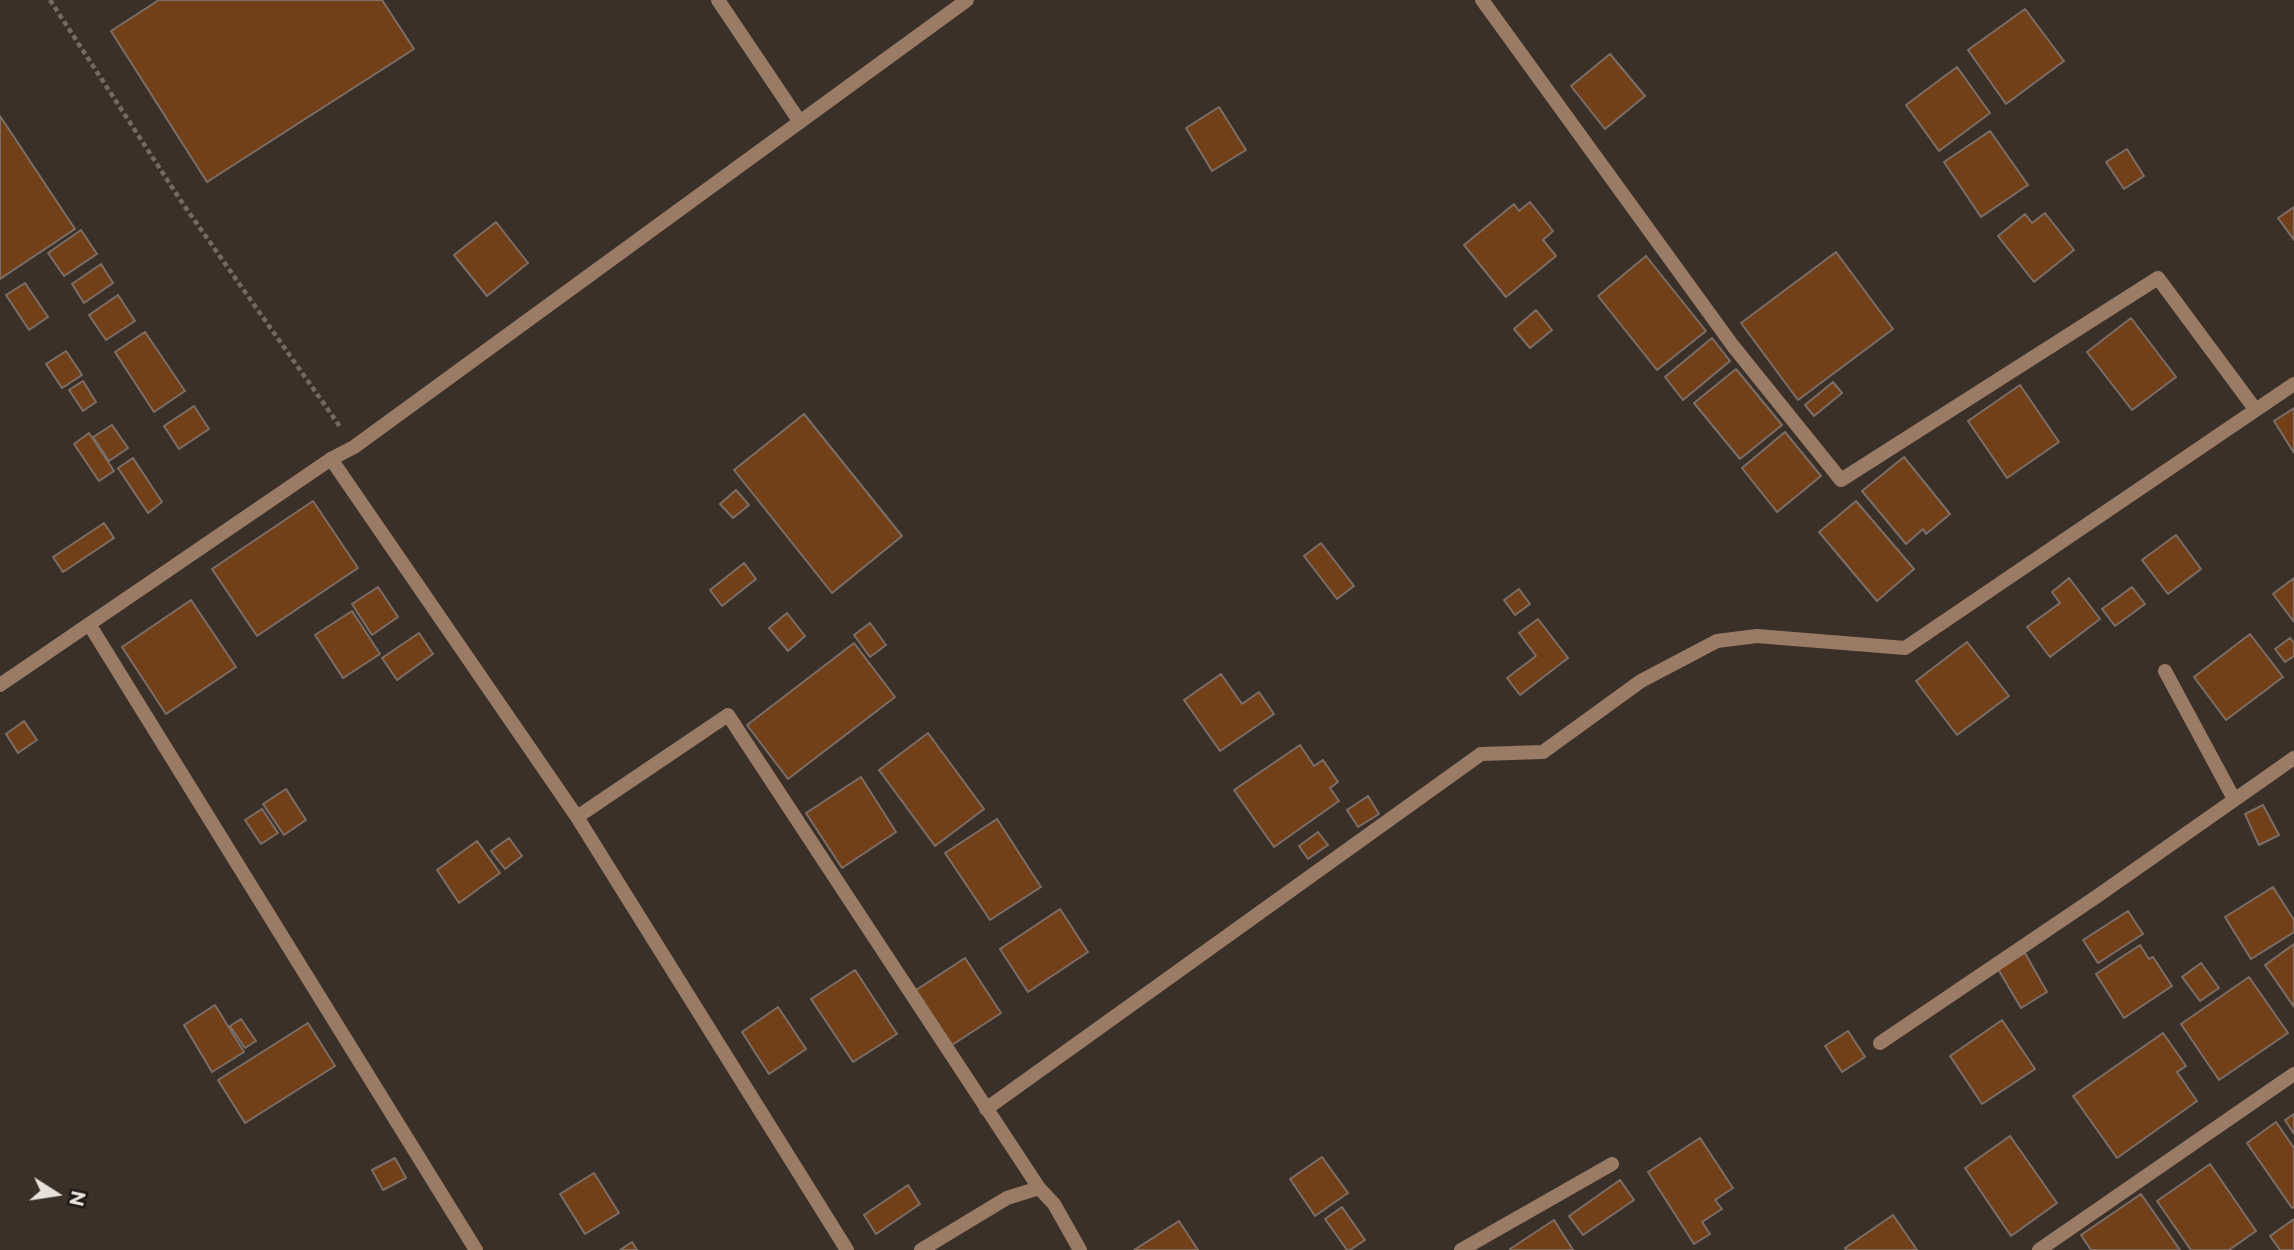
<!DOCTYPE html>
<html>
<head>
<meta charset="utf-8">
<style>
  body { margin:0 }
  #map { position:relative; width:2294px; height:1250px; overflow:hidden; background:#3b3028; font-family:Montserrat,sans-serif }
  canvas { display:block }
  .north { position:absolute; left:21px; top:1159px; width:70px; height:70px; -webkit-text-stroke:5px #1e1916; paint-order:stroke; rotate:102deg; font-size:19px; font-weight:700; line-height:28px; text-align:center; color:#e8e0db }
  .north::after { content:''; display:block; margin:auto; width:24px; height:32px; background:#e8e0db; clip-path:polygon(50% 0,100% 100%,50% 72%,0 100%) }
</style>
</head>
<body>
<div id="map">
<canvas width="2294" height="1250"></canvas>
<div class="north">N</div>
</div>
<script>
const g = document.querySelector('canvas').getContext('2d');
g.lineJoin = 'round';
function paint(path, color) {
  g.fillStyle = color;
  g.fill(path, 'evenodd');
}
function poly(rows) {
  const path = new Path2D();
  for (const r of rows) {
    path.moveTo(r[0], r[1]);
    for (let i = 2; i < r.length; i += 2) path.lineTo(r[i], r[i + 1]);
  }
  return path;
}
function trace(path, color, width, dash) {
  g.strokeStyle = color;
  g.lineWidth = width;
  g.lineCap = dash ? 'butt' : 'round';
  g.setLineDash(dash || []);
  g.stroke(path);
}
const building = poly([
  [159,0,382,0,414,49,207,182,111,31,159,0],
  [2025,9,2064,61,2006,104,1968,50,2025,9],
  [1610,54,1645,96,1605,129,1571,86,1610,54],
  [1957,67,1990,113,1939,151,1906,105,1957,67],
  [1219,107,1246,150,1212,171,1186,128,1219,107],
  [0,116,75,229,0,279,0,116],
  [1990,131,2028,185,1981,217,1944,162,1990,131],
  [2127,149,2144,176,2124,189,2106,162,2127,149],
  [1530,202,1553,231,1543,240,1556,256,1506,297,1464,245,1514,204,1519,211,1530,202],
  [2294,207,2294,240,2278,218,2294,207],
  [2045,213,2074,250,2034,282,1998,236,2025,214,2032,223,2045,213],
  [496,222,528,263,487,296,454,255,496,222],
  [81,230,97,254,64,276,48,253,81,230],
  [1836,252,1893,329,1798,400,1741,323,1836,252],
  [1646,256,1706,331,1657,370,1598,296,1646,256],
  [101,264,113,283,84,303,72,284,101,264],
  [25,283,48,317,29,330,6,295,25,283],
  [118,295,135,321,106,340,89,315,118,295],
  [1536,310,1552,330,1530,348,1514,329,1536,310],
  [2131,318,2176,377,2132,410,2087,352,2131,318],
  [145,332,185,391,154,412,115,352,145,332],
  [1712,338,1730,361,1683,400,1665,377,1712,338],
  [66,351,82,375,62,388,46,364,66,351],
  [1736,369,1782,425,1740,459,1694,403,1736,369],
  [83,381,96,402,83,411,69,390,83,381],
  [1833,382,1842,393,1814,416,1805,405,1833,382],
  [2020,385,2059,442,2007,478,1968,421,2020,385],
  [194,406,209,429,179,449,164,426,194,406],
  [2294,408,2294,453,2274,421,2294,408],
  [804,414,902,536,832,593,734,470,804,414],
  [112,425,128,448,109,461,93,437,112,425],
  [1785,432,1821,476,1777,512,1742,468,1785,432],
  [89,433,114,471,99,481,74,444,89,433],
  [1904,457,1950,514,1926,534,1923,529,1906,544,1862,491,1904,457],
  [133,458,162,502,148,513,118,468,133,458],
  [736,490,749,505,733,518,720,504,736,490],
  [313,501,358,568,257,636,212,569,313,501],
  [1856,501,1914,569,1877,601,1819,532,1856,501],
  [104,523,114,538,63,572,53,557,104,523],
  [2176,535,2201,569,2168,594,2142,560,2176,535],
  [1321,543,1354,586,1337,599,1304,556,1321,543],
  [744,563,756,579,722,606,710,590,744,563],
  [2069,578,2100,619,2050,657,2027,627,2060,603,2052,592,2069,578],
  [2294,578,2294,622,2273,594,2294,578],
  [378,587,398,617,372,635,352,604,378,587],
  [2132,587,2145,604,2115,626,2102,609,2132,587],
  [1519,589,1530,604,1515,615,1504,600,1519,589],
  [191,600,236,667,166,714,122,647,191,600],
  [352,611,380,654,343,678,315,635,352,611],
  [787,613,805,636,788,651,769,628,787,613],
  [1538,619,1568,658,1520,695,1507,678,1536,656,1519,633,1538,619],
  [870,623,886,645,870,657,854,635,870,623],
  [419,633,433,654,397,680,382,658,419,633],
  [2250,634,2283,677,2226,720,2194,677,2250,634],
  [2290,638,2294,643,2294,656,2285,662,2275,649,2290,638],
  [1967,642,2009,696,1957,735,1916,681,1967,642],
  [854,643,895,697,788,779,747,725,854,643],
  [1221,674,1242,704,1259,692,1274,714,1220,751,1184,700,1221,674],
  [24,721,37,740,18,753,6,734,24,721],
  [928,733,984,809,935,846,879,770,928,733],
  [1300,745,1314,766,1323,760,1338,782,1330,788,1339,801,1274,847,1234,790,1300,745],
  [861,777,896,832,842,868,806,813,861,777],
  [286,789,306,820,284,835,263,804,286,789],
  [1368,796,1379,814,1358,827,1347,810,1368,796],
  [2263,805,2279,835,2259,845,2245,814,2263,805],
  [262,809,278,833,261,844,245,820,262,809],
  [997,819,1041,887,990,920,945,853,997,819],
  [1318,832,1328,845,1308,859,1299,846,1318,832],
  [509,838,522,856,505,869,491,851,509,838],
  [477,841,500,873,459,903,437,870,477,841],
  [2273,887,2294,920,2294,932,2251,959,2225,917,2273,887],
  [1060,909,1088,952,1028,992,1000,949,1060,909],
  [2128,911,2143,934,2098,963,2083,940,2128,911],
  [2294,944,2294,1007,2265,965,2294,944],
  [2140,945,2149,959,2153,957,2172,986,2124,1018,2096,974,2140,945],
  [2025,953,2047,992,2021,1008,1998,969,2025,953],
  [965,958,1001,1013,949,1047,913,992,965,958],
  [2201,963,2219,988,2200,1001,2182,977,2201,963],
  [855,970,897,1034,853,1062,811,999,855,970],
  [2249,977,2288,1033,2219,1080,2181,1024,2249,977],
  [215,1005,244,1052,212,1072,184,1025,215,1005],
  [778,1007,806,1049,769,1074,742,1032,778,1007],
  [241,1019,256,1041,245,1048,230,1026,241,1019],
  [2002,1020,2035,1069,1982,1104,1950,1056,2002,1020],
  [308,1023,335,1066,245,1123,218,1080,308,1023],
  [1848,1031,1865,1057,1842,1072,1825,1046,1848,1031],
  [2163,1033,2186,1066,2177,1072,2197,1101,2117,1158,2073,1096,2163,1033],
  [2294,1114,2294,1134,2285,1120,2294,1114],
  [2276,1122,2294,1148,2294,1207,2292,1208,2247,1143,2276,1122],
  [2010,1136,2057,1203,2011,1236,1965,1168,2010,1136],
  [1700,1138,1733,1188,1715,1200,1722,1209,1702,1222,1710,1234,1694,1244,1648,1172,1700,1138],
  [1322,1157,1348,1193,1315,1216,1290,1179,1322,1157],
  [395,1158,406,1178,383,1190,372,1170,395,1158],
  [2210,1164,2256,1231,2229,1250,2191,1250,2157,1201,2210,1164],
  [594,1173,619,1213,585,1234,560,1194,594,1173],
  [1620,1180,1634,1200,1583,1235,1569,1216,1620,1180],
  [908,1185,920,1204,876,1234,864,1215,908,1185],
  [2141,1194,2180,1250,2091,1250,2081,1235,2141,1194],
  [1342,1207,1365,1240,1350,1250,1347,1250,1325,1219,1342,1207],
  [1893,1215,1917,1250,1846,1250,1845,1248,1893,1215],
  [2294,1219,2294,1250,2280,1250,2270,1236,2294,1219],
  [1554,1220,1573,1250,1511,1250,1510,1249,1554,1220],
  [1179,1221,1198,1250,1134,1250,1179,1221],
  [632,1242,637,1250,620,1250,632,1242]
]);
paint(building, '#713f18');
trace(building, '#7c6e66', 2);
trace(poly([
  [50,0,183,204,341,428]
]), '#746a63', 4.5, [5, 3.5]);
trace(poly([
  [718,0,800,122],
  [89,624,476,1250],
  [0,685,331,459],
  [1461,1250,1612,1164]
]), '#997b66', 14);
trace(poly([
  [1482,0,1733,346,1841,480,2158,278,2255,409],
  [2165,671,2234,799],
  [577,817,728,715,1039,1188],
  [1880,1043,2096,897,2294,758],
  [986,1109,1481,754,1543,752,1641,681,1717,641,1757,636,1905,648,2294,384],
  [847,1250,577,817,331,459,354,447,967,0],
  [921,1250,1007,1198,1039,1188,1054,1204,1080,1250],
  [2039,1250,2294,1074]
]), '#997b66', 14);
</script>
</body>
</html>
